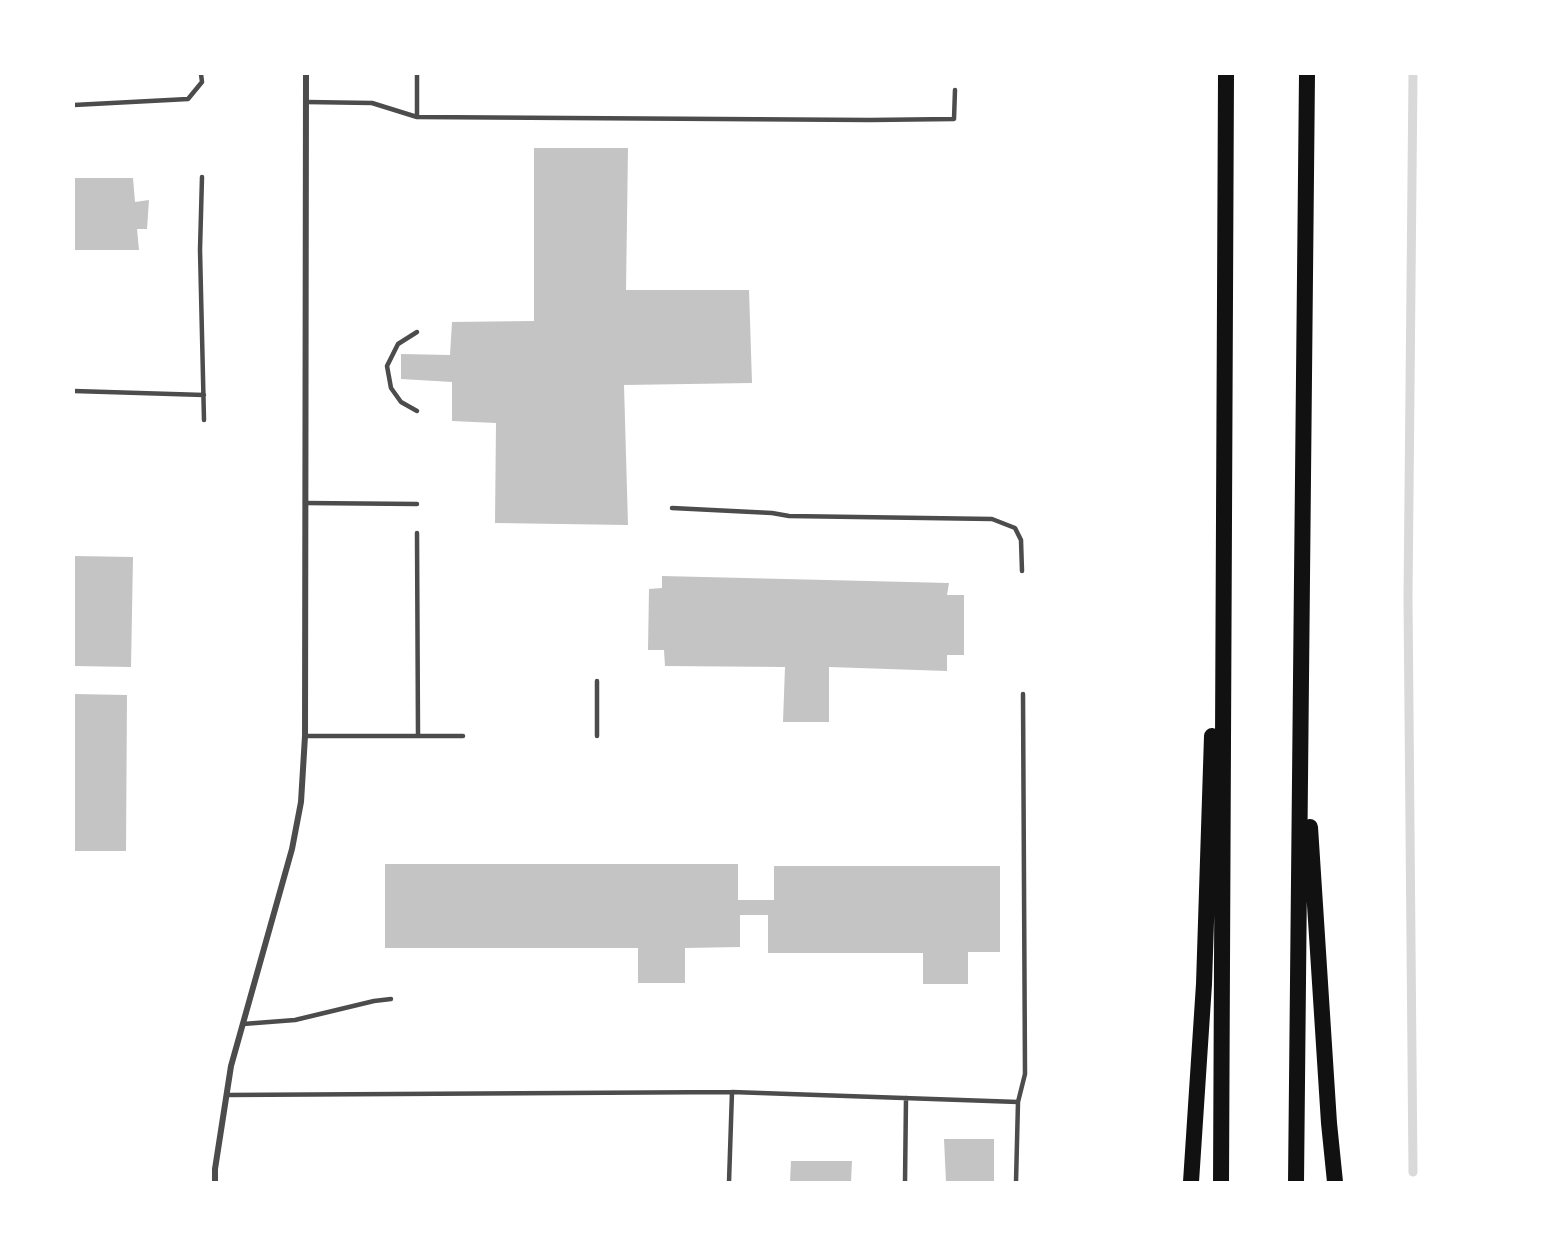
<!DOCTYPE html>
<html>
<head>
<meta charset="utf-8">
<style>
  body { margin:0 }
  #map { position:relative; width:1543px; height:1256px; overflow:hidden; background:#fff; font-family:Poppins,sans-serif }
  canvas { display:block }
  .frame { position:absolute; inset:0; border:75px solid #fff; pointer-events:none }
</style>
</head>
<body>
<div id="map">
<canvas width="1543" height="1256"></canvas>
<div class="frame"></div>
</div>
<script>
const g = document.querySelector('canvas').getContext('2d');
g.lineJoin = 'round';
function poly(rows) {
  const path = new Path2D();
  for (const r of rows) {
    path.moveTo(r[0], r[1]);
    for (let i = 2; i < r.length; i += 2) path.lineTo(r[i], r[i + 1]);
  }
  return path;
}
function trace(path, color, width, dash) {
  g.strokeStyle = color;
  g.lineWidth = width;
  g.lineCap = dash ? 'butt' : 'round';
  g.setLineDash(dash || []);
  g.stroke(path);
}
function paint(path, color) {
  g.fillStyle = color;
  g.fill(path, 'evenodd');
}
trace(poly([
  [1413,74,1408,598,1413,1172]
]), '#d9d9d9', 9);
paint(poly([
  [534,148,628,148,626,290,749,290,752,383,624,385,628,525,495,523,496,423,452,421,452,382,401,379,401,354,450,355,452,322,534,321],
  [74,178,133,178,135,202,149,200,147,229,137,229,139,250,74,250],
  [74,556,133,557,131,667,74,666],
  [662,576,949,583,947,595,964,595,964,655,947,655,947,671,829,667,829,722,783,722,785,667,665,666,664,650,648,650,649,589,662,588],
  [74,694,127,695,126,851,74,851],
  [385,864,738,864,738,900,774,900,774,866,1000,866,1000,952,968,952,968,984,923,984,923,953,768,953,768,915,740,915,740,947,685,948,685,983,638,983,638,948,385,948],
  [944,1139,994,1139,994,1182,946,1182],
  [791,1161,852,1161,851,1182,790,1182]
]), '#c4c4c4');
trace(poly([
  [417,74,417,117],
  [306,102,372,103,417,117,870,120,954,119,955,90],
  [74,105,188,99,202,82,201,74],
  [202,177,200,250,204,420],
  [417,332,398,344,387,366,391,388,401,402,417,411],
  [74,391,204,395],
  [305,503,417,504],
  [672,508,772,513,789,516,992,519,1015,528,1021,540,1022,571],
  [417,533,418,735],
  [597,681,597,736],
  [305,736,463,736],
  [243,1024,295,1020,374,1001,391,999],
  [732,1092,1018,1102,1016,1182],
  [227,1095,732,1092,729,1182],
  [1018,1102,1025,1074,1023,694],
  [905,1182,906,1098]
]), '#4c4c4c', 4.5);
trace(poly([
  [215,1182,215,1169,231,1066,292,849,301,802,305,736,306,74]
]), '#4c4c4c', 6);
trace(poly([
  [1310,827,1329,1123,1335,1182],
  [1191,1182,1204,984,1212,736],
  [1221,1182,1226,74],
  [1296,1182,1307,74]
]), '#111', 16);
</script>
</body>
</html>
